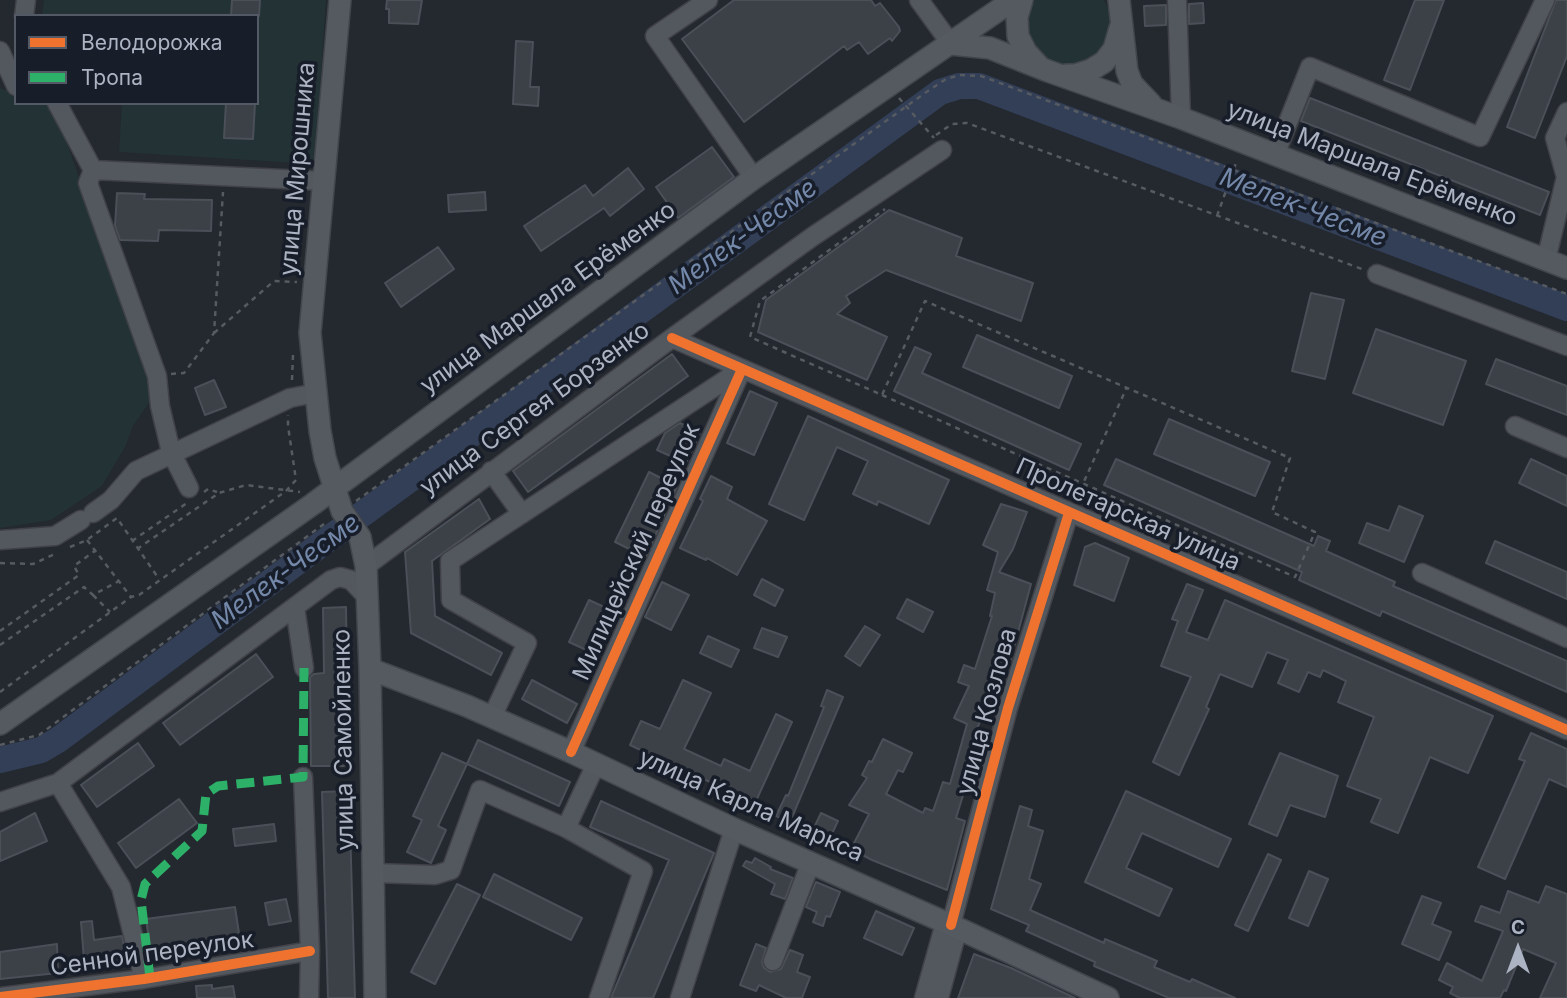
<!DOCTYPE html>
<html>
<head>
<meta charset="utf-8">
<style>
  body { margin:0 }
  #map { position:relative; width:1567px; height:998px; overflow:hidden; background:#24282f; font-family:Inter,sans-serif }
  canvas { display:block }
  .legend { position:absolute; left:14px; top:14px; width:245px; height:91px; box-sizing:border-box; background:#181e29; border:2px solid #535a66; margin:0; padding:9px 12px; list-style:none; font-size:21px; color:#acb3c2 }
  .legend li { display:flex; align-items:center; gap:14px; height:35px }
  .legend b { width:35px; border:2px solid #535a66 }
  .north { position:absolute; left:1483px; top:914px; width:70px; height:70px; -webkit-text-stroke:5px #181e29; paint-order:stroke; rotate:0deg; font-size:19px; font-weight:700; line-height:28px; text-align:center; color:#acb3c2 }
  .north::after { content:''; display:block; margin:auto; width:24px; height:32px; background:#acb3c2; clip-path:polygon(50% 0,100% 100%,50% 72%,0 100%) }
</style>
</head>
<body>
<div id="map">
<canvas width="1567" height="998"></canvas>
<ul class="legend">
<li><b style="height:9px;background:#ef722f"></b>Велодорожка</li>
<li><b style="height:9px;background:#2db169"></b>Тропа</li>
</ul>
<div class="north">С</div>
</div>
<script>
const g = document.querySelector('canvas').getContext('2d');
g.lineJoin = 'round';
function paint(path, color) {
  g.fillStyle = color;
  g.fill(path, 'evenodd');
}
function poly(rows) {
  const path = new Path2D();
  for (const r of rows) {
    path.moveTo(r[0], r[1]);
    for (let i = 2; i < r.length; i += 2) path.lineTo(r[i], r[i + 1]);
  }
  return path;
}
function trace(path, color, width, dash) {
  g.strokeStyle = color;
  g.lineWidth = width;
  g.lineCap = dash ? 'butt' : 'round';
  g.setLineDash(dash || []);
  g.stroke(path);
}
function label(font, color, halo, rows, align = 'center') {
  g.font = font + ' Inter,sans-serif';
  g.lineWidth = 7;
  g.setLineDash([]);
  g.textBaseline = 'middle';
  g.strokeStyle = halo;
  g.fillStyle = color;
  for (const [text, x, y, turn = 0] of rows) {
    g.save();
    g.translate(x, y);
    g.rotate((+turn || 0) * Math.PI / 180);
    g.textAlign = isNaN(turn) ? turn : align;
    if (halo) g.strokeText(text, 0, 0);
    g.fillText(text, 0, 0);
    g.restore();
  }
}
paint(poly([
  [44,0,326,0,315,164,119,152,122,103,257,103,257,16,42,16],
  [1034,0,1104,0,1111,16,1112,29,1108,42,1093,60,1070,67,1044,60,1029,41,1026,18],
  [0,88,16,94,16,103,39,103,54,106,155,394,133,426,125,447,102,486,51,520,0,528]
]), '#223235');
trace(poly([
  [0,760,41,750,58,740,320,545,940,92,959,86,979,86,1567,308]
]), '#323f57', 26);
const building = poly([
  [232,0,260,0,259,16,231,16,232,0],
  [387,0,422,0,418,24,389,23,389,9,386,9,387,0],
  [734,0,871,0,875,6,880,3,899,27,900,31,892,41,890,38,868,54,859,42,847,50,844,46,744,122,682,39,734,0],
  [1415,0,1444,0,1410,90,1384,80,1415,0],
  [1556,0,1567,0,1567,56,1535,138,1507,127,1556,0],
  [1203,3,1204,23,1189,24,1189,4,1203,3],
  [1166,5,1166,25,1145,26,1144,6,1166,5],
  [516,41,533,42,530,87,539,87,538,106,513,104,516,41],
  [1310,98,1549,192,1540,215,1301,121,1310,98],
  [226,103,255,103,253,139,224,138,226,103],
  [712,147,734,177,678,218,656,187,712,147],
  [628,168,644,189,610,216,604,208,541,251,524,226,585,185,593,196,628,168],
  [485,192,486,210,449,212,448,195,485,192],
  [117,193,145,194,144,199,212,200,211,231,159,230,158,241,120,240,115,226,117,193],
  [889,210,962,238,956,256,1033,283,1021,321,886,270,846,296,850,303,837,314,887,337,867,380,758,332,766,300,889,210],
  [438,247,454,269,401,307,385,283,438,247],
  [1311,293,1344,300,1325,379,1292,371,1311,293],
  [1376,329,1466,361,1443,425,1353,393,1376,329],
  [977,335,1072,376,1059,408,963,367,977,335],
  [915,347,931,354,922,373,1081,444,1069,470,894,391,915,347],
  [672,354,688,376,528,492,513,471,672,354],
  [1496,359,1567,386,1567,415,1486,384,1496,359],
  [214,380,226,407,205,415,195,388,214,380],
  [750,391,777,403,754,455,727,443,750,391],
  [808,416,949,480,929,524,878,501,877,505,853,494,868,461,837,447,804,520,769,504,808,416],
  [1169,419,1270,462,1255,496,1154,454,1169,419],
  [680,423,700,433,686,463,657,450,665,433,680,423],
  [1116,459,1314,546,1318,536,1330,541,1326,551,1395,582,1393,586,1567,661,1567,692,1382,611,1380,616,1299,580,1302,572,1104,485,1116,459],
  [1531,459,1567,476,1567,506,1519,483,1531,459],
  [649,472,677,486,646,557,615,542,649,472],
  [711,476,732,487,727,499,767,521,737,575,707,558,706,560,680,548,703,501,700,499,711,476],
  [479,499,490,519,432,561,435,616,502,653,491,675,411,633,405,552,479,499],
  [1001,504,1027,512,1013,549,999,572,1031,584,1009,666,1000,663,986,703,988,704,970,744,975,746,967,771,969,772,964,789,965,789,956,818,965,821,947,890,872,860,851,849,869,814,849,805,867,778,862,775,869,761,872,762,883,739,912,753,903,772,898,770,886,794,923,813,925,808,933,811,943,782,950,784,967,724,954,718,969,686,958,682,964,665,975,669,992,616,990,616,995,593,987,590,998,552,983,545,1001,504],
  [1399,506,1423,516,1404,562,1359,543,1367,523,1389,531,1399,506],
  [1495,541,1567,572,1567,599,1486,563,1495,541],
  [1095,543,1129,558,1114,601,1074,585,1085,547,1095,543],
  [762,579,783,590,775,606,754,595,762,579],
  [662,582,689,595,671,630,645,617,662,582],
  [1187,584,1203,590,1186,632,1208,640,1225,600,1493,716,1468,773,1430,757,1398,833,1371,822,1381,799,1347,786,1374,717,1338,702,1346,681,1323,670,1320,677,1308,672,1299,692,1278,683,1288,660,1267,652,1252,687,1220,674,1206,707,1209,709,1179,775,1153,762,1191,677,1161,666,1178,621,1172,619,1187,584],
  [907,599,933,612,923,632,897,618,907,599],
  [589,600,615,612,595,654,569,642,589,600],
  [346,607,347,673,343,673,344,766,311,766,310,677,314,674,324,673,323,608,346,607],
  [865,626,880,635,860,666,845,656,865,626],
  [762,628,787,637,778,657,754,648,762,628],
  [708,636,739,650,731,667,700,653,708,636],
  [256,654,273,677,180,745,163,723,256,654],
  [532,680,577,704,567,723,522,699,532,680],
  [683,680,711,693,684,749,721,766,724,759,750,771,776,714,792,722,756,801,703,779,701,782,682,772,683,770,630,745,641,721,660,729,683,680],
  [827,690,843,697,790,822,776,816,786,795,788,796,824,707,821,706,827,690],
  [1531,733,1567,749,1567,787,1549,779,1505,879,1478,867,1525,761,1519,759,1531,733],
  [478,740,570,782,559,806,467,764,478,740],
  [138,743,154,766,97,807,81,785,138,743],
  [442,753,467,764,438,826,446,830,431,863,407,852,422,820,413,816,442,753],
  [1280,753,1338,776,1325,817,1290,805,1277,836,1249,824,1280,753],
  [349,791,355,998,328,998,322,792,349,791],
  [1126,791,1231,839,1218,867,1142,833,1126,868,1172,889,1159,916,1085,882,1126,791],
  [179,799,197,823,136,868,118,843,179,799],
  [601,801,714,853,653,998,611,998,669,860,590,827,601,801],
  [1020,806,1032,810,1028,826,1043,831,1029,879,1041,884,1030,910,1104,943,1105,939,1157,961,1154,967,1190,982,1192,979,1235,998,1169,998,1094,966,1095,962,1026,931,1029,925,991,909,1020,806],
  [35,813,47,841,0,861,0,832,35,813],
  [821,813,838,821,829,840,812,832,821,813],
  [274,824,276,841,235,846,233,829,274,824],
  [1268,854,1281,860,1248,931,1235,925,1268,854],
  [755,858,771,867,770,869,793,878,785,899,771,894,775,884,743,866,746,861,752,863,755,858],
  [1309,871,1328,879,1308,926,1289,918,1309,871],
  [494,874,582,918,571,940,483,897,494,874],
  [816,882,840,892,830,917,826,916,823,926,813,922,817,912,806,907,816,882],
  [457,884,480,895,435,984,411,972,457,884],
  [1546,886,1567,894,1567,998,1540,998,1556,963,1523,949,1506,991,1504,990,1500,998,1460,998,1450,993,1453,987,1439,980,1447,963,1482,981,1503,931,1475,921,1481,906,1500,913,1508,891,1539,903,1546,886],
  [1422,896,1441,903,1432,924,1451,932,1439,960,1402,944,1422,896],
  [286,899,291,921,269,925,265,903,286,899],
  [235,907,240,940,151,953,146,919,235,907],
  [876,911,914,928,902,955,864,938,876,911],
  [92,921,94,940,122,936,128,964,112,966,110,957,84,960,81,922,92,921],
  [57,944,58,973,0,979,0,952,57,944],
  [756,944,766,948,762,962,764,968,770,972,781,969,790,950,803,955,797,972,810,977,802,998,786,998,759,985,756,991,740,985,756,944],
  [974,954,1011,968,1075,998,958,998,974,954],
  [212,985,212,989,233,986,235,998,197,998,196,986,212,985]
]);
paint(building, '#3c4047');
trace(building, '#4b5058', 2);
const minor = poly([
  [708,0,655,36,754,178],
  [919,0,951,44],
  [1177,0,1181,118],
  [24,16,26,0],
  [0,51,16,86],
  [57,103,93,170,88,183,157,376,160,406,171,452,189,488],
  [1275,155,1310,67,1480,137,1545,0],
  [93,170,325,181],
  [1546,260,1566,177,1555,138,1567,112],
  [1377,274,1567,346],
  [672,338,1567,730],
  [1515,426,1567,448],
  [491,471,522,514],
  [93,513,111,500,136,471,290,398,316,393],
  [0,540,55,536,81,520],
  [366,566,672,338,812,237,942,150],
  [1422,573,1567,638],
  [295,607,304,668],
  [492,717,527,643,451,600,450,561,742,369],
  [571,752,742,369],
  [303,777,310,951,309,998],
  [58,783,121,887,144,979],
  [0,802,58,783,331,580,340,577,351,580,367,597],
  [566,828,596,764],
  [374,873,435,875,451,870,480,790,566,828,643,871,599,998],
  [951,925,1008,708,1069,513],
  [773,961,811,862],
  [0,997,144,979,310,951],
  [680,998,734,829],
  [924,998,945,923],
  [939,998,958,928]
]);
const major = poly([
  [340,0,310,333,320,431,325,458,342,511,360,537,366,566,370,669,375,998],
  [1022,0,1017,17,1018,36,1026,52,1038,65],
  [1119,0,1127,71,1132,84,1151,104],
  [951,44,990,48,1048,71,1181,118,1567,268],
  [1066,75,1075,75,1091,70,1104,62,1114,49,1120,28],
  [370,669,467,706,571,752,734,829,951,925,1108,998],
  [0,724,313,504,754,178,1013,0]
]);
trace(minor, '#404248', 21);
trace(major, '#41454c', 24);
trace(poly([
  [899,98,934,138],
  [1250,128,1253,120],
  [936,135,952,124,967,123,1362,269],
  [1217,216,1237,160],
  [214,333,274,281,297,282],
  [171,374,184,373,214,333,223,192],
  [292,380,293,355],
  [882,395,1295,577,1315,532,1272,512,1290,458,925,301,882,395,750,337,760,301,885,209],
  [204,492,208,489,217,492],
  [1076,499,1127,387],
  [356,501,925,93,946,79,960,75,981,76,1567,294],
  [87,540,131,597],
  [132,541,187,503],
  [70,547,87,540,117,518,159,579],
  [137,549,219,493,246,485,300,492],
  [0,563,33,564,57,553],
  [93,595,110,612],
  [0,631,79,575,74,566,96,550],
  [0,645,84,587,93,595,119,581],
  [0,692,131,597,139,595,286,491,296,480,288,426,288,415],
  [0,745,39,735,328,521]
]), '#565a61', 2.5, [5, 5]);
trace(minor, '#53575e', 18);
trace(major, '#555960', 21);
trace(poly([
  [150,978,141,900,145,884,202,831,206,794,218,786,303,777,304,668]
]), '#2db169', 9, [18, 9]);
trace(poly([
  [672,338,1567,730],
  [571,752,742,369],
  [951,925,1008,708,1069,513],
  [0,997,144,979,310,951]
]), '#ef722f', 10);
label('24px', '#acb3c2', '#181e29', [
  ["улица Маршала Ерёменко",1372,164,21],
  ["улица Мирошника",298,169,-85],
  ["улица Маршала Ерёменко",548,298,-36],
  ["улица Сергея Борзенко",535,409,-36],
  ["Пролетарская улица",1128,515,24],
  ["Милицейский переулок",637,552,-66],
  ["улица Козлова",987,712,-75],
  ["улица Самойленко",344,740,-91],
  ["улица Карла Маркса",751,806,24],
  ["Сенной переулок",152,954,-8]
]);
label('italic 26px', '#7488aa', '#181e29', [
  ["Мелек-Чесме",1303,208,21],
  ["Мелек-Чесме",743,237,-36],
  ["Мелек-Чесме",286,572,-36]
]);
</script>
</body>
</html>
